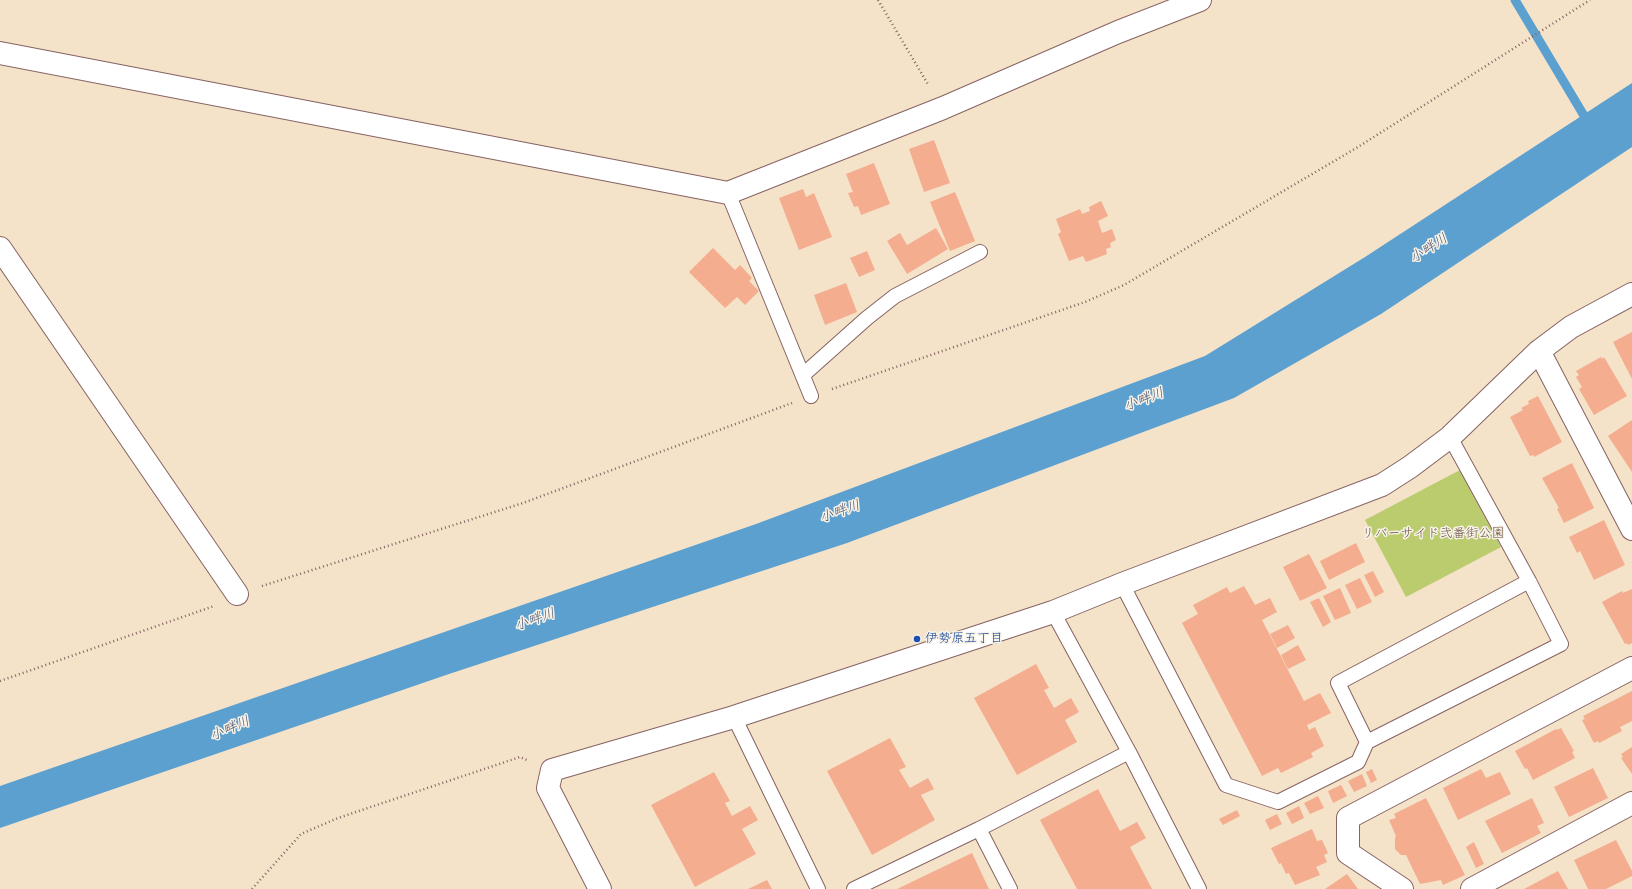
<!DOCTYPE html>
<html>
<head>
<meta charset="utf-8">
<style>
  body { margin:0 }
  canvas { display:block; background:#f4e2c9 }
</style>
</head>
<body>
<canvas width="1632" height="889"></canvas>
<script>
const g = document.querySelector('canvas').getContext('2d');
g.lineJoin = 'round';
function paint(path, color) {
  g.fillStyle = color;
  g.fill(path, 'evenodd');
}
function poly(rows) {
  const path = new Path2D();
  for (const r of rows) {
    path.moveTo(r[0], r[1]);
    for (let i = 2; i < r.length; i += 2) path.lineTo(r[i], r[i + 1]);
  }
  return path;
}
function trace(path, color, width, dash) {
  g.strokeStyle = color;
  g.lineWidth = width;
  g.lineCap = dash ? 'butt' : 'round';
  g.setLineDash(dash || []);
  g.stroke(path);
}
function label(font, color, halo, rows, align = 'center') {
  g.font = font + ' Itim,"Klee One",sans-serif';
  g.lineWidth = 3;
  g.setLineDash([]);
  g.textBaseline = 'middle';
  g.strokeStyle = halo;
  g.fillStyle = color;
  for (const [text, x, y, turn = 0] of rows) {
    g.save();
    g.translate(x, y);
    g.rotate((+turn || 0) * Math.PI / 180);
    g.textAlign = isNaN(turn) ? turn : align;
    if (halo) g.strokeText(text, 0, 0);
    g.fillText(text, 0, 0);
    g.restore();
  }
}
paint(poly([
  [1460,470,1501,547,1406,597,1365,520]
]), '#bbcc6f');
paint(poly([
  [1632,83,1632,147,1381,314,1234,398,847,543,449,674,0,828,0,786,756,524,1205,356,1365,257]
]), '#5ca0d0');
trace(poly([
  [1515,0,1583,114,1591,122]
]), '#5ca0d0', 9);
paint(poly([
  [934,140,950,183,924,192,909,149],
  [874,163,890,204,861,215,858,206,854,207,848,193,853,192,846,174],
  [803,189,806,197,814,193,832,237,799,250,779,198],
  [955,192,975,241,950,251,930,202],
  [1101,201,1108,216,1098,221,1102,233,1112,229,1116,240,1110,243,1111,247,1106,249,1107,254,1086,262,1083,256,1069,261,1058,234,1061,232,1056,219,1080,209,1082,214,1090,211,1089,207],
  [936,228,948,249,907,274,887,241,900,233,907,245],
  [713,248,735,270,740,265,752,278,749,281,759,291,745,305,737,297,725,308,689,272],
  [867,251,875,270,859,277,850,258],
  [846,283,857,312,825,325,814,295],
  [1632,332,1632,379,1613,342],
  [1601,357,1602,359,1604,357,1627,396,1594,415,1579,389,1582,387,1576,377,1579,375,1576,371],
  [1538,396,1562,442,1534,457,1534,455,1530,456,1510,417,1523,410,1521,408,1529,404,1528,401],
  [1632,420,1632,472,1608,436],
  [1572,463,1594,508,1564,523,1557,509,1559,508,1542,478],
  [1604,520,1625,565,1594,580,1580,551,1577,553,1569,537],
  [1356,543,1365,562,1329,580,1320,561],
  [1309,554,1327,588,1300,601,1283,567],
  [1373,571,1384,592,1375,597,1364,575],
  [1360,578,1372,602,1357,609,1345,585],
  [1244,586,1255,605,1270,598,1277,612,1262,620,1304,701,1320,693,1331,713,1307,725,1309,730,1315,727,1324,746,1311,753,1313,757,1281,773,1278,768,1262,776,1182,623,1198,614,1193,605,1227,587,1230,593],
  [1340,588,1351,613,1335,620,1323,596],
  [1632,589,1632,643,1628,645,1627,643,1625,644,1602,602,1622,591,1623,593],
  [1319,598,1331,622,1323,627,1310,602],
  [1288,625,1295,638,1277,648,1270,634],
  [1298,645,1306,660,1288,669,1281,655],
  [1036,664,1049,688,1044,690,1054,708,1071,698,1079,712,1065,720,1077,742,1017,775,974,698],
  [1632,691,1632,721,1620,727,1622,731,1599,743,1598,741,1594,743,1582,720,1585,719,1583,716],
  [1561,728,1574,751,1572,752,1575,758,1533,780,1527,768,1525,769,1515,751,1556,729,1557,730],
  [890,738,906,767,899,770,910,788,928,778,934,789,921,795,935,820,872,855,827,771],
  [1632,747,1632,774,1621,758,1623,757,1621,754],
  [1593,768,1608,798,1569,817,1554,787],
  [1372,769,1377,780,1371,783,1366,772],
  [1481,769,1486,778,1500,772,1511,794,1458,820,1443,788],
  [714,772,730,801,725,803,732,816,750,806,758,820,742,829,756,854,695,887,651,805],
  [1362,774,1367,786,1354,792,1348,781],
  [1341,785,1347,796,1333,803,1328,791],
  [1098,789,1120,831,1137,822,1146,838,1130,847,1152,889,1077,889,1040,820],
  [1318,796,1324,808,1310,814,1304,803],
  [1426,798,1465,875,1443,885,1441,880,1420,884,1406,855,1401,855,1395,849,1395,838,1396,836,1389,820,1396,818,1394,814],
  [1532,798,1544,823,1537,826,1541,833,1502,853,1485,821],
  [1299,806,1304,818,1292,824,1286,813],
  [1237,810,1240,816,1223,825,1219,819],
  [1277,814,1282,824,1270,830,1265,820],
  [1312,829,1317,841,1322,840,1328,853,1324,855,1327,862,1316,867,1320,875,1295,885,1289,873,1286,874,1281,863,1279,864,1271,848],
  [1616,840,1632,871,1632,876,1606,889,1588,889,1574,860],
  [1474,842,1484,864,1476,868,1466,847],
  [972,853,989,889,897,889],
  [1558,871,1568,889,1524,889],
  [1347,874,1358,889,1325,889],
  [767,880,772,889,748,889]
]), '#f4ad8e');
const service = poly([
  [728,193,811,396],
  [803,375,867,318,895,296,980,252],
  [1122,584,1226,785,1278,802,1358,762,1367,742,1561,644,1529,581,1450,437],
  [1053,612,1129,752,1199,889],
  [734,717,818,889],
  [1367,742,1338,683,1529,581],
  [979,829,1129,752],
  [854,889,979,829,1010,889]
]);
const minor = poly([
  [0,53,728,193,943,108,1118,32,1200,0],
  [0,248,237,594],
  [1539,351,1632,529],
  [600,889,548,788,552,770,734,717,1053,612,1122,584,1382,485,1410,467,1450,437,1539,351,1571,327,1632,294],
  [1402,889,1348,853,1348,818,1632,668],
  [1472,889,1632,803]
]);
trace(service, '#866362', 16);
trace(minor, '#866362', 24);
trace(poly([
  [878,0,929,86],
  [832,389,1085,302,1124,285,1358,147,1590,0],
  [262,586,523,503,792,403],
  [0,681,214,606],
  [252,889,301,834,338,818,520,757,529,761]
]), '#866362', 2.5, [1, 3]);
trace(service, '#fff', 14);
trace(minor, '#fff', 22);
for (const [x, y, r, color] of [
  [917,639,4,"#1a4fb4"]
]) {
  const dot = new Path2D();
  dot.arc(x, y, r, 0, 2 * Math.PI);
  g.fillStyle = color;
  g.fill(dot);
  trace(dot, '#f7f3e8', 1.5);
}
label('13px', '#664a3c', '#f7f3e8', [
  ["リバーサイド弐番街公園",1433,534]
]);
label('13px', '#164399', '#f7f3e8', [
  ["伊勢原五丁目",925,639]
], 'left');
label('italic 14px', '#51536d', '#f7f3e8', [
  ["小畔川",1429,249,-33],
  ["小畔川",1144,400,-21],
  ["小畔川",840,512,-19],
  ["小畔川",535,620,-19],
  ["小畔川",230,729,-23]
]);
</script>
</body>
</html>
